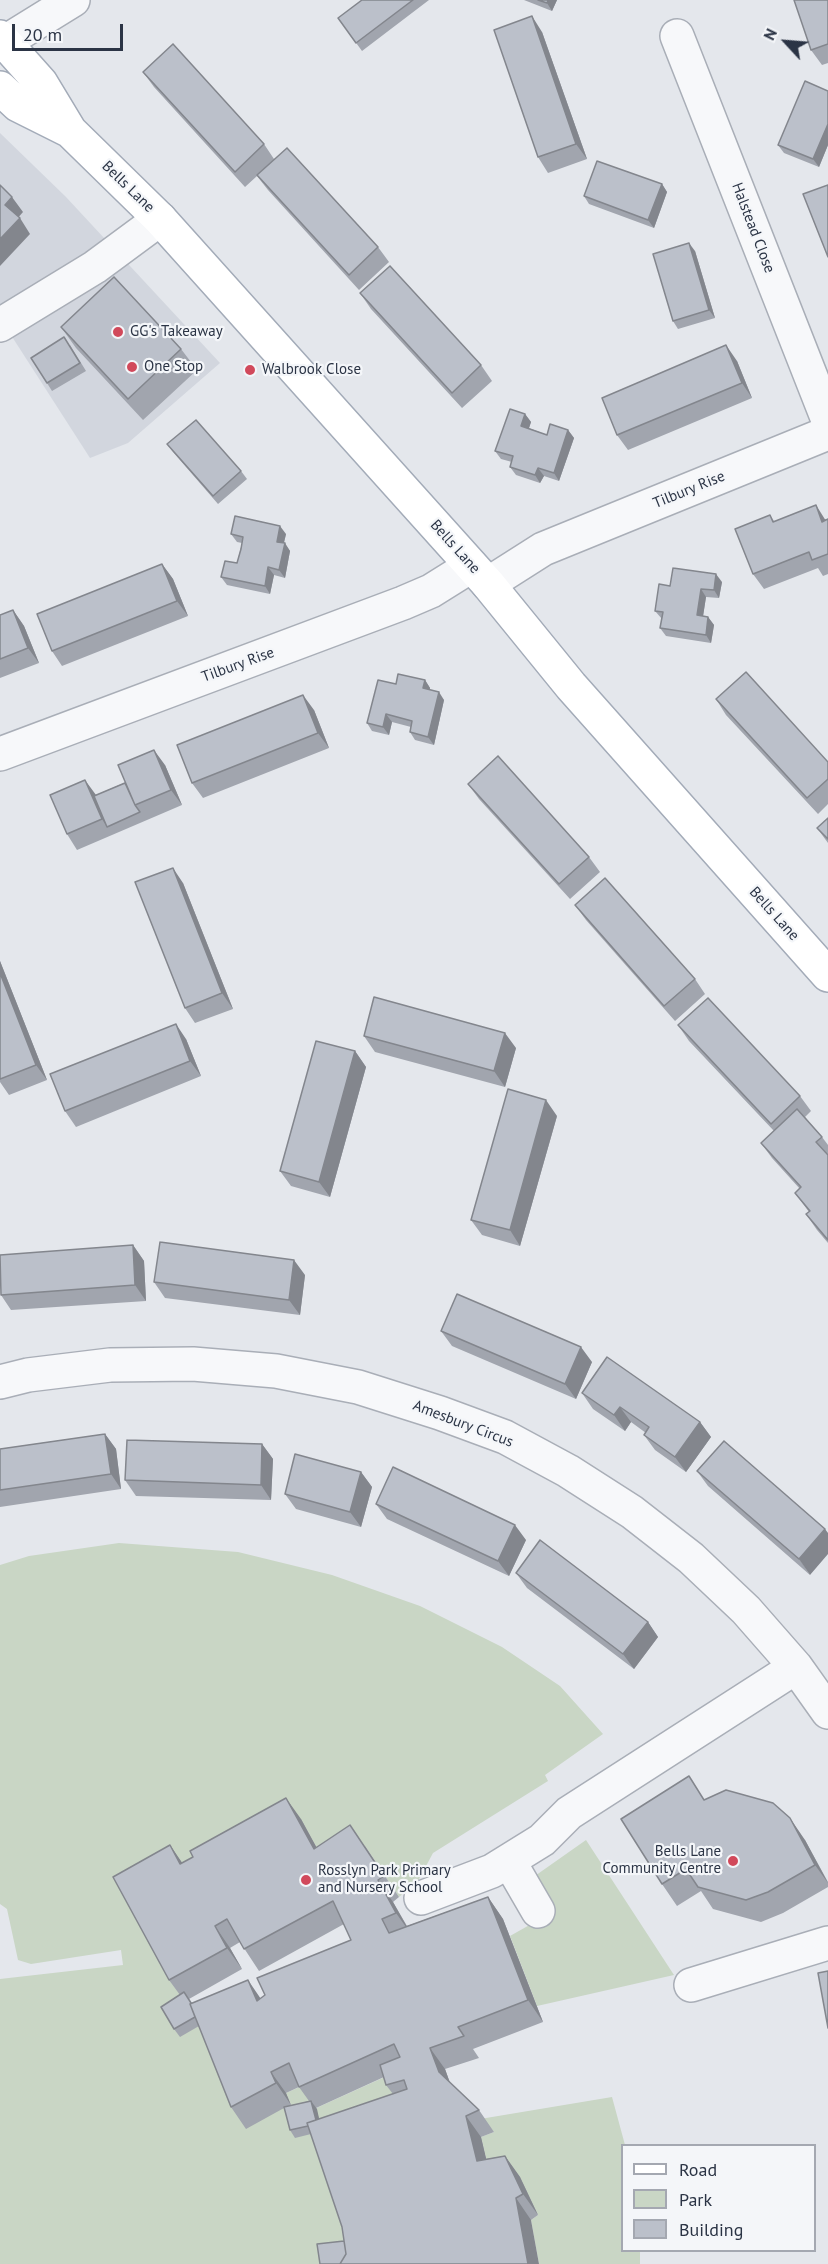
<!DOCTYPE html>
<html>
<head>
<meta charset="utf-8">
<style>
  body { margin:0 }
  #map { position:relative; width:828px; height:2264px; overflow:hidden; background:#e4e7ec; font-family:"PT Sans",sans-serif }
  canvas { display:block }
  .legend { position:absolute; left:621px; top:2144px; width:195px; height:108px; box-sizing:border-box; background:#f4f6f9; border:2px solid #a4a8b1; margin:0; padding:8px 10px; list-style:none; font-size:18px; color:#2b3445 }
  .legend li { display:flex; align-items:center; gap:12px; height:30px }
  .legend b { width:30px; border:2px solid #a4a8b1 }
  .north { position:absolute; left:756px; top:12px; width:60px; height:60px; -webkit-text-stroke:4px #f4f6f9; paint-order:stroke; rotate:296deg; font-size:16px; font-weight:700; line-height:24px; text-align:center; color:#2b3445 }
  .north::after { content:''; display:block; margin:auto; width:21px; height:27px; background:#2b3445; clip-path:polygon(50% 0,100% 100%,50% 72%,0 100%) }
  .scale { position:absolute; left:12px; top:24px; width:111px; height:27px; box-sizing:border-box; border:3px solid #2b3445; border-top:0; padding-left:8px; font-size:18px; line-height:21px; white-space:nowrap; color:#2b3445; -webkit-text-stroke:4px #f4f6f9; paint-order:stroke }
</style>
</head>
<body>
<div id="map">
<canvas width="828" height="2264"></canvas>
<ul class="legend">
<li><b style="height:8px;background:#fff"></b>Road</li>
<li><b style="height:16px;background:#c9d6c5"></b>Park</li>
<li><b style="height:16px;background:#bbc0ca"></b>Building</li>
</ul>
<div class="north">N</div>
<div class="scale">20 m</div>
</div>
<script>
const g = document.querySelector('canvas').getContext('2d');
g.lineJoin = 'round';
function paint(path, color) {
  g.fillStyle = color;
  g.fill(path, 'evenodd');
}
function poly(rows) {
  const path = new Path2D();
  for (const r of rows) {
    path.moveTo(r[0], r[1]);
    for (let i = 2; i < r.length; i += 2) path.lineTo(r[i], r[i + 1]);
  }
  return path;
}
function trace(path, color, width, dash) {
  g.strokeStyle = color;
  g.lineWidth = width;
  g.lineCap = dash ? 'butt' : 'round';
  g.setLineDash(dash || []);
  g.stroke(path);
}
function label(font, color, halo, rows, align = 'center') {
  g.font = font + ' "PT Sans",sans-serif';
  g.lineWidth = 4.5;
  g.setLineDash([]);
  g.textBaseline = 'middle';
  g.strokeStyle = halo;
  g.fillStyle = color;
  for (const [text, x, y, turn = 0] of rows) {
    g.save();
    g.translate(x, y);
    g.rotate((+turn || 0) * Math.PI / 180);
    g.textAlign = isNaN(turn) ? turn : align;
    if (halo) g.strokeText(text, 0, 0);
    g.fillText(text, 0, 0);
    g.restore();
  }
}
paint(poly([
  [0,133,66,197,220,363,128,443,90,458,0,318]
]), '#d2d6de');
paint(poly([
  [119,1543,238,1552,332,1575,420,1606,502,1647,560,1686,603,1734,545,1775,548,1781,433,1853,418,1881,399,1897,365,1846,329,1870,301,1820,184,2001,190,2000,167,2014,204,2023,291,2105,286,2093,304,2085,314,2109,409,2066,357,2248,324,2264,0,2264,0,1979,123,1965,121,1950,31,1964,18,1960,7,1909,0,1904,0,1565,29,1556],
  [586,1840,674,1975,537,2006,510,1936,549,1914,532,1878],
  [612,2097,625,2145,622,2146,622,2250,640,2251,640,2264,539,2264,531,2220,538,2215,520,2178,492,2183,481,2137,494,2132,480,2119]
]), '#c9d6c5');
const minor = poly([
  [677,36,828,420],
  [5,42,73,0],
  [0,325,95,267,160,219],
  [488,584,543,549,828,433],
  [0,754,403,603,431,591,471,566],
  [0,1382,28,1375,110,1365,193,1364,276,1371,358,1387,440,1413,505,1437,568,1471,632,1512,691,1558,746,1610,796,1667,828,1712],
  [509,1861,538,1911],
  [421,1898,492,1871,542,1840,569,1813,796,1667],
  [691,1985,828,1943]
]);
const major = poly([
  [0,37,41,83,70,131,160,219,488,584,571,686,828,975],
  [0,88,18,105,70,131]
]);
trace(minor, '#a9aeb7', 36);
trace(major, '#a3abb8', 36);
trace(minor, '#f7f8fa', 33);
trace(major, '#fff', 33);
paint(poly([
  [362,0,429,0,362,51,338,18],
  [524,0,557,0,552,11],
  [828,0,828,63,822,65,811,50],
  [542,32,587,159,548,173,538,157],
  [143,72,264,144,274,159,378,247,389,262,359,290,268,190,257,176,245,187,154,87],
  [828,91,828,145,819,167,784,153,778,145],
  [662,184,667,192,654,228,589,204,584,196],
  [695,251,715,318,678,329,673,321],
  [360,293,481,365,492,381,462,408,371,309],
  [61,327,181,349,197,370,143,420,76,348],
  [70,345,86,371,52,391,47,383],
  [737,361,752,398,628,450,617,435],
  [525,414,531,422,529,428,547,435,568,430,574,438,559,481,544,476,540,483,516,475,510,467,512,462,501,459,495,451],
  [167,444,241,471,247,479,218,504,173,452],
  [770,515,774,521,828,519,828,574,823,576,818,568,764,589,753,574],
  [231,534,286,534,284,543,290,551,285,578,274,575,270,594,227,585,221,577,237,563,242,543,237,542],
  [162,564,173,579,188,616,62,666,52,651],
  [722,582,719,598,706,597,703,616,708,617,714,625,711,643,666,636,660,628,662,619,655,611,670,586],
  [13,610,24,626,39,663,0,678,0,615],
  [425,680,430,688,430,690,444,700,434,745,415,740,410,732,411,727,392,722,389,735,372,731,367,723,396,684],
  [716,699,828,762,828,804,818,814,726,715],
  [314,710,329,748,203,798,192,783],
  [165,765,182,805,77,850,67,834,96,795],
  [468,784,589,857,600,872,570,899,479,799],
  [828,818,828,843,817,828],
  [183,883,233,1009,195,1023,185,1008],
  [575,905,695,979,705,994,675,1021,586,920],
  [0,961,47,1080,9,1095,0,1082],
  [678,1025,800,1096,811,1111,805,1117,822,1137,828,1145,828,1243,817,1230,806,1214,809,1212,795,1193,800,1189,772,1158,761,1143,774,1131,689,1041],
  [364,1036,516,1048,505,1087,375,1052],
  [186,1039,201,1076,76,1127,65,1111],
  [355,1051,366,1067,330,1197,291,1186,280,1171],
  [557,1116,520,1246,482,1235,471,1220],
  [133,1245,144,1261,146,1301,11,1310,1,1295],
  [305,1275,300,1315,165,1298,154,1282],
  [441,1331,592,1362,576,1399,452,1346],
  [582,1393,700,1422,711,1437,686,1472,655,1450,644,1435,646,1433,631,1422,625,1431,593,1409],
  [105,1434,116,1449,121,1489,0,1507,0,1449],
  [724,1441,810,1575,708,1486,697,1471],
  [262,1444,273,1459,271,1500,136,1496,125,1480],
  [361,1472,372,1487,361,1527,296,1509,285,1494],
  [376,1504,526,1540,509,1576,387,1519],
  [516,1573,648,1622,658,1637,634,1669,527,1588],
  [705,1799,805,1840,828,1882,828,1887,783,1913,761,1922,713,1909,701,1891,677,1906,662,1884],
  [301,1819,316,1847,365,1846,399,1897,393,1902,407,1926,488,1897,503,1919,543,2022,473,2049,479,2058,445,2069,450,2083,479,2110,494,2132,481,2137,486,2159,505,2156,520,2177,538,2215,531,2220,344,2241,342,2227,311,2134,295,2138,290,2130,284,2108,246,2129,231,2107,199,2026,180,2037,174,2029,180,1995,169,1980,170,1845,182,1863],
  [344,1924,351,1940,261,1998,192,2003,189,1999,242,1969,230,1948,240,1942,259,1971],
  [384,2077,386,2085,393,2094,319,2119,316,2108],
  [299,2087,309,2101,287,2107,291,2105,286,2093]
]), '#a1a5ae');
paint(poly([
  [548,0,557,0,552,11,547,3],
  [532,16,542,32,587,159,576,144],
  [828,124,828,145,819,167,813,159],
  [662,184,667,192,654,228,648,220],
  [12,197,23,212,16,220,5,205],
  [20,218,30,234,0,266,0,239],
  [689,243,695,251,715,318,709,310],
  [726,345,737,361,752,398,742,383],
  [525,414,531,422,527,434,521,426],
  [568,430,574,438,559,481,554,473],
  [538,468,544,476,540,483,535,475],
  [816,505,826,521,822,522],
  [280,526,286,534,282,550,277,542],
  [285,543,290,551,285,578,279,570],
  [162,564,173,579,188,616,177,601],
  [268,567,274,575,270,594,265,586],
  [716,574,722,582,719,598,714,590],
  [701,589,706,597,702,623,697,615],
  [13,610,24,626,39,663,28,648],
  [708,617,714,625,711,643,706,635],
  [425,680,430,688,428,696,423,688],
  [439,692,444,700,434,745,428,737],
  [303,695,314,710,329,748,318,733],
  [386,714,392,722,389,735,383,727],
  [154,750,165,765,182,805,171,790],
  [85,780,96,795,107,827,102,819],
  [173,868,183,883,233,1009,222,993],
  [0,961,47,1080,36,1065,0,973],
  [176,1024,186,1039,201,1076,190,1061],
  [505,1033,516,1048,505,1087,494,1071],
  [355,1051,366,1067,330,1197,319,1182],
  [546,1100,557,1116,520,1246,510,1230],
  [133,1245,144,1261,146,1301,135,1285],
  [294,1260,305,1275,300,1315,289,1300],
  [581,1347,592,1362,576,1399,565,1384],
  [620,1407,631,1422,625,1431,614,1415],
  [700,1422,711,1437,686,1472,675,1457],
  [105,1434,116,1449,121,1489,111,1474],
  [262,1444,273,1459,271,1500,261,1485],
  [361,1472,372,1487,361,1527,350,1512],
  [515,1525,526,1540,509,1576,498,1561],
  [825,1529,828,1533,828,1554,810,1575,799,1559],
  [648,1622,658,1637,634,1669,623,1654],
  [286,1798,301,1819,329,1870,314,1849],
  [790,1818,805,1840,828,1883,815,1865],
  [170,1845,185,1867,180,1864],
  [378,1880,393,1902,411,1934,396,1913],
  [488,1897,503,1919,543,2022,528,2000],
  [215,1926,230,1948,242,1969,227,1948],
  [248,1980,263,2002,257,2001],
  [430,2048,445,2069,454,2094,439,2072],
  [271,2072,286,2093,291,2105,276,2083],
  [311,2101,317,2109,322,2132,317,2124],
  [466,2116,481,2137,492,2183,477,2161],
  [505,2156,520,2177,538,2215,523,2194],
  [516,2198,531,2220,539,2264,528,2264]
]), '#83868d');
const building = poly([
  [362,0,413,0,356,43,338,18,362,0],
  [538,0,548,0,547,3,538,0],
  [794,0,828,0,828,44,811,50,794,0],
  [532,16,576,144,538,157,494,30,532,16],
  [173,44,264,144,235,172,143,72,173,44],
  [805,81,828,91,828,124,813,159,778,145,805,81],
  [287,148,378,247,349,275,257,175,287,148],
  [597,161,662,184,648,220,584,196,597,161],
  [0,185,12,197,5,205,20,218,0,239,0,185],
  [828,185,828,257,803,194,828,185],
  [689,243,709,310,673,321,653,254,689,243],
  [390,266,481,365,452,393,360,293,390,266],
  [114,277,181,349,128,399,61,327,114,277],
  [64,337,80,363,47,383,31,358,64,337],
  [726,345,742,383,617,435,602,398,726,345],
  [510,409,525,414,521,426,547,435,550,424,568,430,554,473,538,468,535,475,510,467,513,456,495,451,510,409],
  [196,420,241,471,213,496,167,444,196,420],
  [816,505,822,522,828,519,828,554,812,560,809,552,753,574,735,529,770,515,773,522,816,505],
  [235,516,280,526,277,542,285,543,279,570,268,567,265,586,221,577,225,561,237,563,241,549,243,537,231,534,235,516],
  [162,564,177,601,52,651,37,614,162,564],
  [673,568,716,574,714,590,701,589,697,615,708,617,706,635,660,628,663,612,655,611,659,584,670,586,673,568],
  [13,610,28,648,0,659,0,615,13,610],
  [746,672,828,762,828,779,807,798,716,699,746,672],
  [398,674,425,680,423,688,439,692,428,737,410,732,412,721,386,714,383,727,367,723,378,680,396,684,398,674],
  [303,695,318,733,192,783,177,745,303,695],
  [154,750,171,790,135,805,118,765,154,750],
  [498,756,589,857,559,884,468,784,498,756],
  [85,780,102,819,67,834,50,795,85,780],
  [125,783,135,805,140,812,107,827,94,796,125,783],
  [828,818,828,839,817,828,828,818],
  [173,868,222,993,185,1008,135,882,173,868],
  [605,878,695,979,664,1006,575,905,605,878],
  [0,973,36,1065,0,1079,0,973],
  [374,997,505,1033,494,1071,364,1036,374,997],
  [708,998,800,1096,771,1124,678,1025,708,998],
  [176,1024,190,1061,65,1111,50,1074,176,1024],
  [316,1041,355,1051,319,1182,280,1171,316,1041],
  [508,1089,546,1100,510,1230,471,1220,508,1089],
  [797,1109,822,1137,816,1142,828,1155,828,1240,806,1214,810,1211,795,1193,801,1187,761,1143,797,1109],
  [160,1242,294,1260,289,1300,154,1282,160,1242],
  [133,1245,135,1285,1,1295,0,1255,133,1245],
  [457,1294,581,1347,565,1384,441,1331,457,1294],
  [607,1357,700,1422,675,1457,644,1435,649,1427,620,1407,614,1415,582,1393,607,1357],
  [105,1434,111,1474,0,1490,0,1449,105,1434],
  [127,1440,262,1444,261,1485,125,1480,127,1440],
  [724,1441,825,1529,799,1559,697,1471,724,1441],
  [295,1454,361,1472,350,1512,285,1494,295,1454],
  [393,1467,515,1525,498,1561,376,1504,393,1467],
  [540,1540,648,1622,623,1654,516,1573,540,1540],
  [689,1776,704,1800,726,1790,773,1803,790,1818,815,1865,768,1892,746,1900,698,1887,686,1869,662,1884,621,1819,689,1776],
  [286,1798,314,1849,350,1825,384,1876,378,1880,396,1913,382,1919,389,1933,488,1897,528,2000,458,2027,464,2036,430,2048,439,2072,479,2110,466,2116,477,2161,505,2156,523,2194,516,2198,528,2264,340,2264,346,2254,342,2227,307,2123,407,2089,404,2080,386,2085,380,2065,400,2057,394,2044,299,2087,289,2063,271,2072,276,2083,231,2107,190,2004,248,1980,257,2001,265,1995,257,1978,351,1940,333,1901,244,1949,227,1919,215,1926,227,1948,169,1980,113,1877,170,1845,180,1864,193,1857,190,1851,286,1798],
  [828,1971,828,2028,818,1973,828,1971],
  [184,1992,191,2003,190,2004,195,2017,174,2029,161,2007,184,1992],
  [311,2101,316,2120,307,2123,308,2126,290,2130,284,2107,311,2101],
  [344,2241,346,2254,340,2264,320,2264,317,2244,344,2241]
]);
paint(building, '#bbc0ca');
trace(building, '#83868d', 1.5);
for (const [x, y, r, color] of [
  [118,332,6,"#d1495b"],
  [132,367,6,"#d1495b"],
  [250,370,6,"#d1495b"],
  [733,1861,6,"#d1495b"],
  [306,1880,6,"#d1495b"]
]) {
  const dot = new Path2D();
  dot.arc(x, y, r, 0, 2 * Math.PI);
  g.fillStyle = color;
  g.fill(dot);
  trace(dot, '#f4f6f9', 2);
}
label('15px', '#2b3445', '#f4f6f9', [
  ["Bells Lane",128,187,44],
  ["Halstead Close",753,228,69],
  ["Tilbury Rise",689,490,-22],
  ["Bells Lane",455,547,48],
  ["Tilbury Rise",238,665,-20],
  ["Bells Lane",774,914,48],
  ["Amesbury Circus",463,1424,21]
]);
label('15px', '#2b3445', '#f4f6f9', [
  ["GG's Takeaway",130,332],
  ["One Stop",144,367],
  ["Walbrook Close",262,370],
  ["Bells Lane",721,1852,"right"],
  ["Community Centre",721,1869,"right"],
  ["Rosslyn Park Primary",318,1871],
  ["and Nursery School",318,1888]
], 'left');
</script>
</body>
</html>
